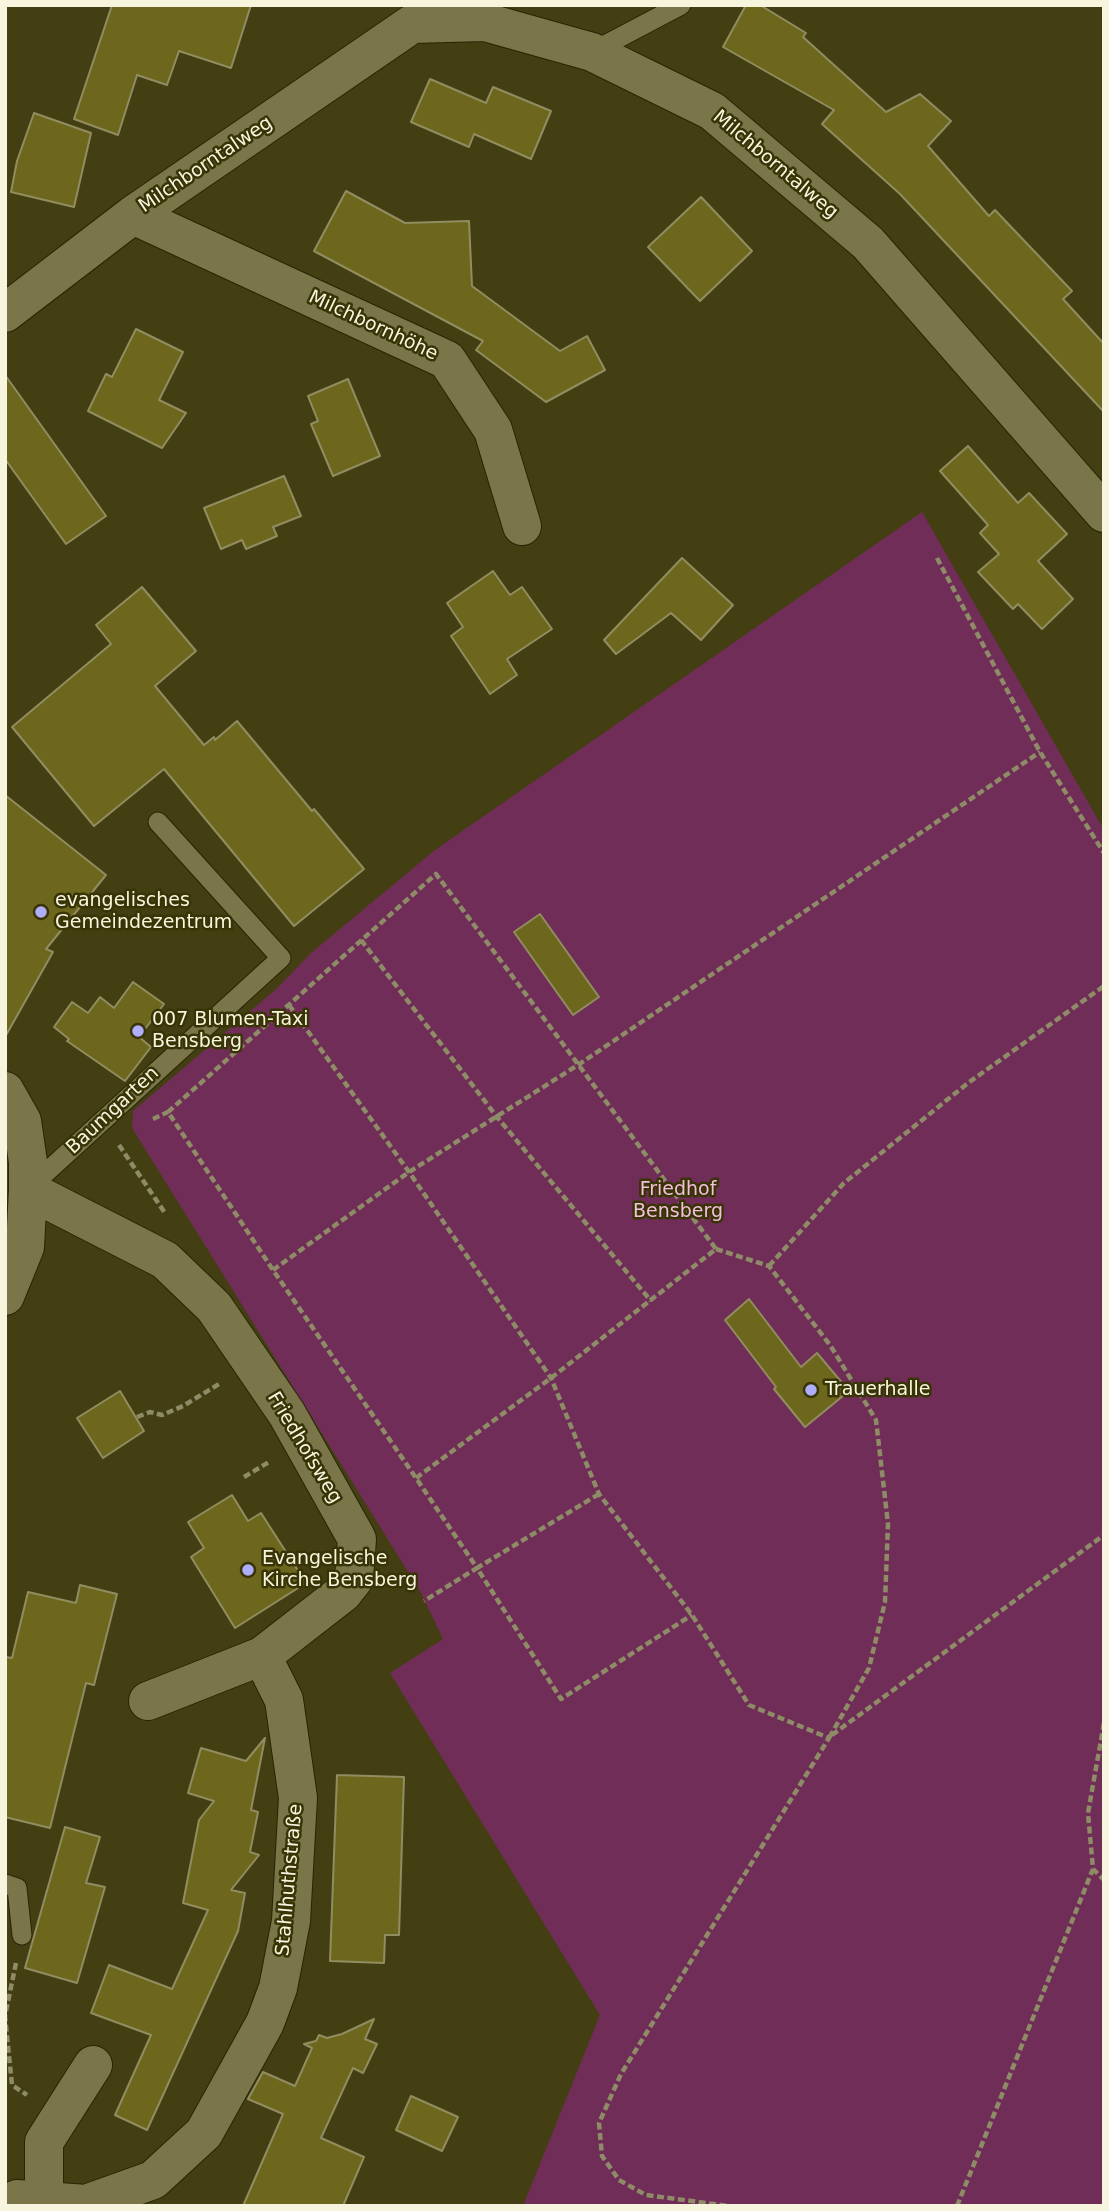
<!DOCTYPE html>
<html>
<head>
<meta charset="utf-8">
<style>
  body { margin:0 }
  #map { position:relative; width:1109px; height:2211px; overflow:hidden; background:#433f13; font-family:"DejaVu Sans",sans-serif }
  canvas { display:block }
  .frame { position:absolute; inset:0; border:7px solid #f7f5dd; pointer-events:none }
</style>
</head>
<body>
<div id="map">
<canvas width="1109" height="2211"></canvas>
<div class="frame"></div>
</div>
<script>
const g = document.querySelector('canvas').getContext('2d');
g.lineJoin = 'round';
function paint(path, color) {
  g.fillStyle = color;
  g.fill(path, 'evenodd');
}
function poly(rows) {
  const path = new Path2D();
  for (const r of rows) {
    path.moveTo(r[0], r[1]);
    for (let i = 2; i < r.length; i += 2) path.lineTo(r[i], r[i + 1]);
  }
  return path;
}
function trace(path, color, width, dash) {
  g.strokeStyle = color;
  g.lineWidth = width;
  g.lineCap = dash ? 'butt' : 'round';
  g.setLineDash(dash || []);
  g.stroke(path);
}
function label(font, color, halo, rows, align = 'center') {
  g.font = font + ' "DejaVu Sans",sans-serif';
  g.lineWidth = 5;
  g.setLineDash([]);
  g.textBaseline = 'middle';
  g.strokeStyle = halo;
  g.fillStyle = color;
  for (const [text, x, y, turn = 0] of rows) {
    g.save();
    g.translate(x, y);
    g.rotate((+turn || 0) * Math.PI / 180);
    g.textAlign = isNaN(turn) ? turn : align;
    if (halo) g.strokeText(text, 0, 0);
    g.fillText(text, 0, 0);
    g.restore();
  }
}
paint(poly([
  [922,512,1104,830,1104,2206,523,2206,600,2015,390,1673,443,1639,420,1591,132,1128,133,1111,275,990,311,953,435,850]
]), '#702d57');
const building = poly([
  [112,5,251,5,231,68,179,51,167,85,137,75,118,135,74,119,112,5],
  [746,5,760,5,806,33,803,37,886,112,920,94,951,121,928,146,989,216,995,210,1072,291,1063,299,1104,344,1104,412,900,194,822,124,834,110,723,47,746,5],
  [430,79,486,103,493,87,551,111,531,159,474,134,469,147,411,122,430,79],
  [34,113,91,133,74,207,11,192,17,161,34,113],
  [346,191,405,223,469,221,472,286,560,351,587,336,605,370,546,402,476,350,483,341,314,251,346,191],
  [701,197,752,251,700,301,648,247,701,197],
  [136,329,183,352,159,400,186,413,162,448,88,411,106,374,112,377,136,329],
  [5,375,106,516,66,544,5,459,5,375],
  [348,379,380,456,333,476,311,424,318,421,308,396,348,379],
  [968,446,1018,503,1029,493,1067,534,1038,561,1073,599,1042,629,1018,604,1013,609,978,572,999,554,980,533,988,525,940,471,968,446],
  [284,476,301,516,273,527,277,536,246,549,242,540,221,549,204,508,284,476],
  [682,558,733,605,701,640,671,613,616,654,604,640,682,558],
  [493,571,510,595,522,587,552,629,507,659,517,675,490,694,451,636,463,627,447,603,493,571],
  [142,587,196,651,155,686,204,745,214,737,215,740,237,721,312,811,314,809,364,869,294,926,164,769,94,826,12,727,111,644,96,625,142,587],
  [5,795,106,875,46,949,53,952,5,1037,5,795],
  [540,914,599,997,573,1015,514,932,540,914],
  [133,982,164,1004,139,1037,151,1047,125,1081,67,1041,69,1039,54,1027,72,1002,88,1013,100,997,114,1008,133,982],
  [749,1299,801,1367,817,1353,849,1391,805,1427,774,1389,776,1387,725,1320,749,1299],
  [120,1391,144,1431,103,1458,77,1418,120,1391],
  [232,1495,248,1521,261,1513,306,1583,235,1628,191,1557,204,1548,188,1522,232,1495],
  [80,1585,117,1594,94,1685,86,1683,50,1828,5,1817,5,1657,12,1658,28,1592,76,1603,80,1585],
  [265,1738,251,1810,258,1812,250,1852,259,1855,231,1890,245,1893,238,1931,147,2130,115,2115,151,2035,91,2013,109,1965,172,1989,208,1910,183,1903,199,1820,214,1801,188,1793,201,1748,246,1761,265,1738],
  [337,1775,404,1777,399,1935,385,1935,384,1963,330,1961,337,1775],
  [65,1827,100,1837,86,1883,105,1887,77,1983,25,1968,65,1827],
  [374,2019,365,2039,377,2044,363,2073,353,2068,321,2138,364,2157,343,2206,243,2206,283,2114,248,2099,263,2072,295,2086,312,2048,304,2044,316,2041,319,2035,327,2038,342,2034,374,2019],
  [411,2096,458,2117,442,2151,396,2130,411,2096]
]);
paint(building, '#6d661d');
trace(building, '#918d60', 2);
const lane = poly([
  [592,52,681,5],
  [28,1189,281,958,158,822],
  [5,1884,17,1888,22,1935]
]);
const street = poly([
  [133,215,447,360,493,430,522,526],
  [5,313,133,215,412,24,485,22,592,52,712,111,868,243,1104,513],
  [5,1091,22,1121,28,1162,28,1190,25,1247,5,1296],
  [28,1190,165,1260,214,1307,287,1414,357,1539,354,1579,343,1593,262,1656,148,1701],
  [17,2199,86,2204,153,2180,204,2133,265,2023,278,1988,291,1921,298,1798,284,1700,262,1656],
  [44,2200,44,2142,93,2065]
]);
trace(lane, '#282504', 21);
trace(street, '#282504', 40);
trace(poly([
  [937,558,1040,752,1104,853],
  [361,940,497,1117,651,1301],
  [289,1005,409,1172,551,1378,599,1494,692,1615,749,1705,829,1738,621,2074,599,2123,602,2156,619,2180,646,2195,729,2206],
  [153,1119,168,1112],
  [119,1145,165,1213],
  [716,1249,769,1266,830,1345,876,1420,888,1524,885,1602,869,1668,829,1738],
  [769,1266,844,1183,968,1083,1104,986],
  [273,1270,409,1172,578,1065,1040,752],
  [137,1417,150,1412,162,1415,183,1406,219,1384],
  [244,1477,269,1462],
  [416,1478,551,1378,716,1249,436,874,168,1112,273,1270,416,1478,477,1568,424,1601],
  [599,1494,477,1568,561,1699,692,1615],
  [1104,1723,1088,1813,1093,1869,1104,1880],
  [832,1735,1104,1535],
  [16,1963,5,2016,12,2085,27,2095],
  [957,2206,1093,1869]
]), '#8e8b67', 4.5, [7, 3.5]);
trace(lane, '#7a764a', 19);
trace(street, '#7a764a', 38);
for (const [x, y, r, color] of [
  [41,912,7,"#afaefa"],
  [138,1031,7,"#afaefa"],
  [811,1390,7,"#afaefa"],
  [248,1570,7,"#afaefa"]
]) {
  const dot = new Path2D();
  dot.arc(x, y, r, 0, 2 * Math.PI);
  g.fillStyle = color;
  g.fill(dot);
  trace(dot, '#383406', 2.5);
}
label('19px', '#f7f5dd', '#383406', [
  ["Milchborntalweg",206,165,-34],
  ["Milchborntalweg",775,165,40],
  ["Milchbornhöhe",373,326,25],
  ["Baumgarten",113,1111,-43],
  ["Friedhofsweg",304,1448,59],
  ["Stahlhuthstraße",290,1880,-85]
]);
label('19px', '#f7f5dd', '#383406', [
  ["evangelisches",55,901],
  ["Gemeindezentrum",55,923],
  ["007 Blumen-Taxi",152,1020],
  ["Bensberg",152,1042],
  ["Trauerhalle",825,1390],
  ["Evangelische",262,1559],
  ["Kirche Bensberg",262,1581]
], 'left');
label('19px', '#f4bedc', '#383406', [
  ["Friedhof",678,1190],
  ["Bensberg",678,1212]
]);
</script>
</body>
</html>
